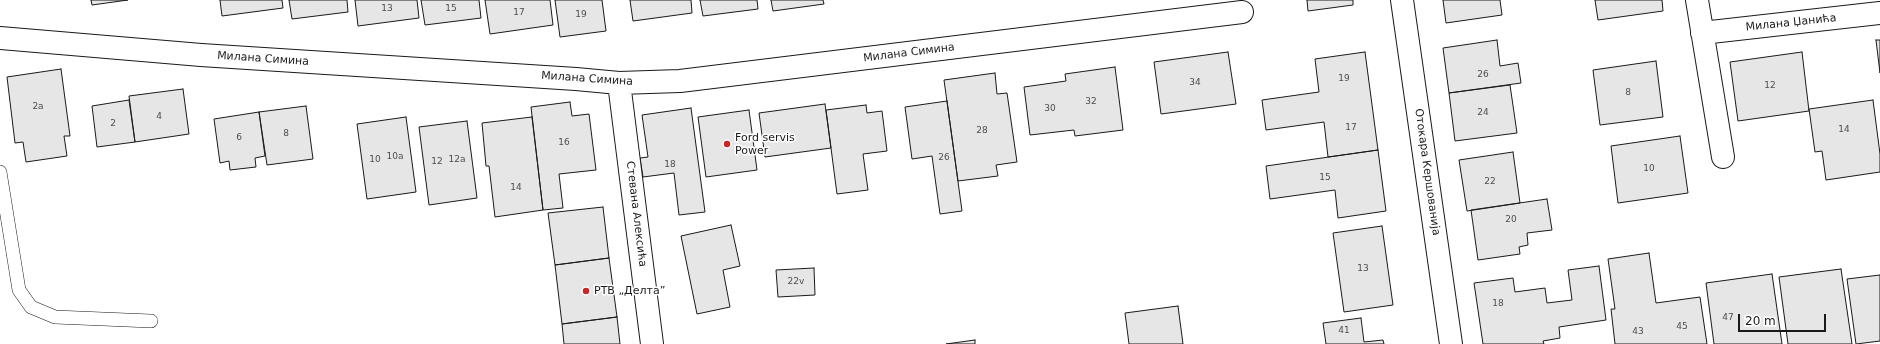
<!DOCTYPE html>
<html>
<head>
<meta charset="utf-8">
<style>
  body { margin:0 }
  #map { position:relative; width:1880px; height:344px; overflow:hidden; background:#fff; font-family:"DejaVu Sans",sans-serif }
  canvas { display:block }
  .scale { position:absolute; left:1738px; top:314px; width:88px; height:18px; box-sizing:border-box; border:2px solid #1a1a1a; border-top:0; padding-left:5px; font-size:12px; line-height:14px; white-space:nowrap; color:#1a1a1a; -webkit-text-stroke:3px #fff; paint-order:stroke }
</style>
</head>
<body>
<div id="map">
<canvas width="1880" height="344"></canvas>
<div class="scale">20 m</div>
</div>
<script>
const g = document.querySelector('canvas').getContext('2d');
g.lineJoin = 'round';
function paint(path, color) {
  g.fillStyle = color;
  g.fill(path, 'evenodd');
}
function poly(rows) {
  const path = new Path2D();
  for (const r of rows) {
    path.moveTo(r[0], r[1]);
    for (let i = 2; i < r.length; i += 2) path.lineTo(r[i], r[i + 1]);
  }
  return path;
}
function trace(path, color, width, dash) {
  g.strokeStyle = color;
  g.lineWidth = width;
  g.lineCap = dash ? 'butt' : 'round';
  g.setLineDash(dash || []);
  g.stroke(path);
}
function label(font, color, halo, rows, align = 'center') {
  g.font = font + ' "DejaVu Sans",sans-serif';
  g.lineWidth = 3;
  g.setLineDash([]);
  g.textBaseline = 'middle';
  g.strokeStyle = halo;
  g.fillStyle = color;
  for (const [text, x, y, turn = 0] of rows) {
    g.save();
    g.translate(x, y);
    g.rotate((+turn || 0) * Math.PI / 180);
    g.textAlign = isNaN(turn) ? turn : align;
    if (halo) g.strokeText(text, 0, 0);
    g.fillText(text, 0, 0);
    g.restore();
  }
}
const building = poly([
  [91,0,128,0,92,5,91,0],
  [220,0,282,0,283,8,222,16,220,0],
  [289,0,347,0,348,12,292,19,289,0],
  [355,0,417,0,419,18,358,26,355,0],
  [421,0,479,0,481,18,425,25,421,0],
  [485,0,550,0,553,25,490,34,485,0],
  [555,0,602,0,606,31,560,37,555,0],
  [630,0,691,0,692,13,633,21,630,0],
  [700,0,757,0,758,9,703,16,700,0],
  [771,0,823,0,824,4,773,11,771,0],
  [1307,0,1353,0,1353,5,1308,11,1307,0],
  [1443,0,1500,0,1502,15,1446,23,1443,0],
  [1595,0,1662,0,1663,11,1598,20,1595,0],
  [1497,40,1500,66,1518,63,1521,83,1449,93,1443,48,1497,40],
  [1876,40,1880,40,1880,73,1876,40],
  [1228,52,1236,104,1161,114,1154,62,1228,52],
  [1365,52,1378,150,1328,157,1324,122,1266,130,1262,100,1319,92,1315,59,1365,52],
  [1802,52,1809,111,1738,121,1730,62,1802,52],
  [1656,61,1663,117,1600,125,1593,70,1656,61],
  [1115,67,1123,130,1075,136,1074,130,1030,135,1024,87,1066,81,1065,74,1115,67],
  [61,69,70,136,64,136,67,156,26,162,23,142,15,143,7,77,61,69],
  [995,73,997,94,1007,93,1017,162,996,165,998,176,958,181,944,80,995,73],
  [1510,85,1517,133,1455,141,1449,93,1510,85],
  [183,89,189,134,135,142,129,96,183,89],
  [129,100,135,142,97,147,92,106,129,100],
  [1873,100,1880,154,1880,172,1826,180,1822,151,1815,152,1809,109,1873,100],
  [947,101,962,211,940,214,932,156,912,159,905,107,947,101],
  [570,102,572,116,589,114,596,170,559,174,563,208,543,210,531,107,570,102],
  [825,104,831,148,765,157,759,113,825,104],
  [866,105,867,113,882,111,887,151,863,154,868,190,837,194,826,110,866,105],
  [306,106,313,159,267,165,259,112,306,106],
  [691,108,705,212,679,215,674,173,643,177,640,158,648,157,642,115,691,108],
  [749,110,757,170,706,177,698,117,749,110],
  [259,112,265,156,255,158,256,167,230,170,229,161,220,163,214,119,259,112],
  [406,117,416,192,367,199,357,124,406,117],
  [532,117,543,210,495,217,489,166,486,166,482,123,532,117],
  [467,121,477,198,429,205,419,127,467,121],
  [1680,136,1688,193,1618,203,1611,146,1680,136],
  [1378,150,1386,211,1338,218,1335,190,1270,199,1266,166,1378,150],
  [1513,152,1520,203,1467,211,1459,160,1513,152],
  [1547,199,1552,230,1527,233,1528,245,1519,247,1520,254,1478,260,1471,210,1547,199],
  [603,207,609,258,555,265,548,213,603,207],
  [731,225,740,266,723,270,730,307,697,314,681,236,731,225],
  [1382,226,1393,305,1344,312,1333,233,1382,226],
  [1649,253,1656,303,1700,297,1707,344,1615,344,1611,309,1615,309,1608,259,1649,253],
  [609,258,617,317,562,324,555,265,609,258],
  [1599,266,1606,320,1559,327,1560,338,1543,341,1544,344,1483,344,1474,283,1513,278,1515,292,1545,288,1547,303,1572,300,1568,270,1599,266],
  [814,268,815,295,778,297,776,270,814,268],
  [1841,269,1852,344,1788,344,1779,277,1841,269],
  [1772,274,1782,344,1714,344,1706,283,1772,274],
  [1880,275,1880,341,1856,344,1847,279,1880,275],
  [1178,306,1183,344,1129,344,1125,313,1178,306],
  [617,317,620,344,564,344,562,324,617,317],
  [1361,318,1364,342,1383,340,1384,344,1326,344,1323,323,1361,318],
  [975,340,975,344,946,344,975,340]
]);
paint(building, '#e6e6e6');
trace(building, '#1a1a1a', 1);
const service = poly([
  [0,172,19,290,31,307,55,317,151,321]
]);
const minor = poly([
  [1402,0,1451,344],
  [1697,0,1723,157],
  [1702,33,1880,13],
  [0,38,201,55,576,79,619,83,680,81,1242,12],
  [619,83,652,344]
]);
trace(service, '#1a1a1a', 14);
trace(minor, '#1a1a1a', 24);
trace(service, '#fff', 13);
trace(minor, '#fff', 22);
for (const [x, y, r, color] of [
  [727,144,4,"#c62828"],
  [586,291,4,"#c62828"]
]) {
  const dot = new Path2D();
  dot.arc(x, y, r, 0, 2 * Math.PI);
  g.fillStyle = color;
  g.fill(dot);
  trace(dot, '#fff', 1.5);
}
label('9px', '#4d4d4d', null, [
  ["13",387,9],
  ["15",451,9],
  ["17",519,13],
  ["19",581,15],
  ["26",1483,75],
  ["19",1344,79],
  ["34",1195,83],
  ["12",1770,86],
  ["8",1628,93],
  ["32",1091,102],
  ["2a",38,107],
  ["30",1050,109],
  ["24",1483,113],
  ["4",159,117],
  ["2",113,124],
  ["17",1351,128],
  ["14",1844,130],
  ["28",982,131],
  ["8",286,134],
  ["6",239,138],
  ["16",564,143],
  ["10a",395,157],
  ["26",944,158],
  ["10",375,160],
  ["12a",457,160],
  ["12",437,162],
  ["18",670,165],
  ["10",1649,169],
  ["15",1325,178],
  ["22",1490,182],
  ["14",516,188],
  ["20",1511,220],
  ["13",1363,269],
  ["22v",796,282],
  ["18",1498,304],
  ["47",1728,318],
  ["45",1682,327],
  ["41",1344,331],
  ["43",1638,332]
]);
label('11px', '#1a1a1a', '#fff', [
  ["Милана Џанића",1791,23,-6],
  ["Милана Симина",909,53,-7],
  ["Милана Симина",263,59,4],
  ["Милана Симина",587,79,4],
  ["Отокара Кершованија",1427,172,82],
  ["Стевана Алексића",636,214,83]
]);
label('11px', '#1a1a1a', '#fff', [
  ["Ford servis",735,138],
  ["Power",735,151],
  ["РТВ „Делта”",594,291]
], 'left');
</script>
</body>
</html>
